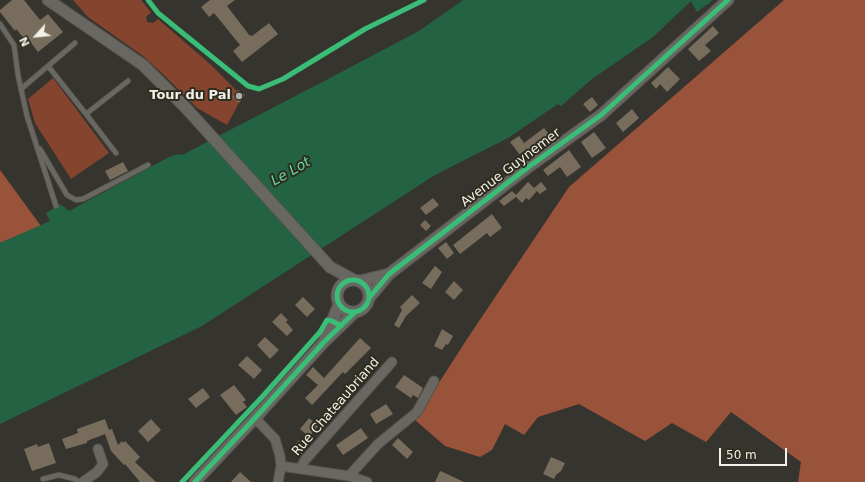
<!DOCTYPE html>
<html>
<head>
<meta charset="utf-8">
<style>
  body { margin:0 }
  #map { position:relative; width:865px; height:482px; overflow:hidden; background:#36342e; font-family:"DejaVu Sans",sans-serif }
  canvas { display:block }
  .north { position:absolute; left:16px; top:16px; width:40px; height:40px; -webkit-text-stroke:3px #2f2d20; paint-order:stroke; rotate:243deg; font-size:11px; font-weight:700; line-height:16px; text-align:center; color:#f3f1e9 }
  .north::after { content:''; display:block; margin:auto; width:14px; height:18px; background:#f3f1e9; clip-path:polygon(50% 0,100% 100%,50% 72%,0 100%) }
  .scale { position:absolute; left:719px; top:448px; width:68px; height:18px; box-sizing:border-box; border:2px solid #f3f1e9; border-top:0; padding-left:5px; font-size:12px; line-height:14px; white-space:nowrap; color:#f3f1e9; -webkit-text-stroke:3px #2f2d20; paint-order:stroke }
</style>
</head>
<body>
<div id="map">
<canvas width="865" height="482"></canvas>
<div class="north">N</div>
<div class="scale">50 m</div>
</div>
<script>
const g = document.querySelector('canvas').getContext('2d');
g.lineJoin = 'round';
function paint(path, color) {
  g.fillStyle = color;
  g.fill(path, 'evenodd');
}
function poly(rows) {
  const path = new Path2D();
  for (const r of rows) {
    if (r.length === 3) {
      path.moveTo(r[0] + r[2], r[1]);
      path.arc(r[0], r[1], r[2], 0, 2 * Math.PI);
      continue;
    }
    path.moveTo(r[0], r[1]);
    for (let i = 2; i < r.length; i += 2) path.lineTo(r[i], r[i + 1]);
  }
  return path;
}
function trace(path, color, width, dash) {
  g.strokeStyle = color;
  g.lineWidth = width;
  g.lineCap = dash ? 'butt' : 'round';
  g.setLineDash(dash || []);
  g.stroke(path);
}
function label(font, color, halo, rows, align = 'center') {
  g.font = font + ' "DejaVu Sans",sans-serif';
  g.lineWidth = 4;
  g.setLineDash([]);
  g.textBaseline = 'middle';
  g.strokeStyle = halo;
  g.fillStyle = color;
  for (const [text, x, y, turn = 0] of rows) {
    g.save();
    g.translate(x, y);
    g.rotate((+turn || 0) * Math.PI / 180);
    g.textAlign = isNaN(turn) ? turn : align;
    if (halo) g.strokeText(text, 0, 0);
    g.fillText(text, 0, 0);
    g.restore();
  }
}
paint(poly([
  [73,0,141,0,151,12,146,17,147,22,153,23,158,19,210,64,237,91,232,97,239,103,227,125,197,108,166,77,143,56,88,17],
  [53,78,109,153,71,179,35,123,28,99]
]), '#84442d');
paint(poly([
  [784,0,865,0,865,482,798,482,801,462,731,412,706,442,672,423,645,441,579,404,538,417,524,435,505,424,492,450,480,457,445,446,415,420,467,339,569,187],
  [0,170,41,226,0,243]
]), '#99533b');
paint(poly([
  [463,0,713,0,697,12,691,1,653,37,592,79,561,106,558,104,508,138,435,175,202,326,0,424,0,243,50,221,46,213,60,204,69,211,169,157,178,154,182,155,328,79,419,31]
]), '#236242');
paint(poly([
  [12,0,24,0,40,20,48,14,63,32,38,52,29,40,27,42,16,29,15,31,0,12,0,10],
  [210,0,235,0,227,6,250,36,251,35,252,36,269,23,278,34,242,62,233,51,240,45,214,13,209,17,201,7],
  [713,26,719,33,705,45,711,51,699,61,688,49],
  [668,67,680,79,667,92,660,84,656,89,651,83],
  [238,90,245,95,239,103,232,97],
  [592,97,598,105,590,112,583,104],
  [632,109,639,118,623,132,616,123],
  [544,128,549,134,548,135,551,139,524,160,510,142,519,136,524,143],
  [594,132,606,148,592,158,581,142],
  [569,150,581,167,567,177,560,167,548,176,543,170],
  [123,162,128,171,110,180,105,171],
  [528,182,536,190,534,188,541,182,547,189,540,194,537,191,529,200,526,198,522,203,516,197,504,206,499,201,512,191,516,195],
  [433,198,439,205,426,215,420,208],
  [492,214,502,228,490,237,487,233,460,254,453,245],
  [425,220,431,226,426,231,420,225],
  [446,242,454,253,447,259,438,248],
  [435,266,442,272,431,289,422,283],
  [454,281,463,290,454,300,445,292],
  [412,295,420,303,406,316,399,328,394,325,402,310,400,307],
  [303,297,315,309,307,317,295,305],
  [281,313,288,320,286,322,293,330,287,336,272,322],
  [442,329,453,336,448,345,446,344,442,350,434,346],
  [265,337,279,350,270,359,257,345],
  [360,338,371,348,345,374,343,372,312,405,305,398,318,385,306,375,313,367,324,378],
  [247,356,262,370,254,379,238,365],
  [404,375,423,388,418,398,413,395,411,398,395,387],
  [234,385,246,400,243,402,247,407,236,415,220,395],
  [203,388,210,397,196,408,188,399],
  [386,404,393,414,376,424,370,414],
  [309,418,318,426,309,437,300,429],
  [105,419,109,430,112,429,118,445,122,441,123,443,125,441,140,457,135,462,156,482,140,482,125,464,124,465,111,451,105,434,87,441,87,443,66,449,62,439,78,433,77,429],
  [151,419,161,430,148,442,138,431],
  [361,428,368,438,343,455,336,445],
  [398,438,413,452,407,459,392,445],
  [299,440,307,447,300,456,292,449],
  [49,443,56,463,32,471,24,449,37,444,38,447],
  [551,457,565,463,561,471,556,475,554,479,543,474],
  [440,471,445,473,464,482,435,482],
  [240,472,251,482,231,482]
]), '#786c5c');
const service = poly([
  [0,24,14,45,18,75,27,116,56,206],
  [48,66,75,43],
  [21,89,48,66,86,114,128,81],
  [86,114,116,153],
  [40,149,67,195,76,200,83,199,148,165],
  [43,479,59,475,75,479,79,482]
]);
const minor = poly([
  [255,418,275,439,280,456,281,466,278,482],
  [281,466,349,476,367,482],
  [300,469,305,460,392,362],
  [349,476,378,444,417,412,434,381],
  [83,482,97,472,103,464,98,449]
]);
const tertiary = poly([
  [48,0,143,65,185,107,330,267,352,279],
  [353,296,16],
  [360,281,389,274],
  [369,298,389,274,527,168,601,115,728,0],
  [325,339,339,304],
  [195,482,255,418,324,342,355,312]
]);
trace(service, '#55534d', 6);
trace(minor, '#55534d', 11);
trace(tertiary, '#55534d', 13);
trace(service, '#686762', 4.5);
trace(minor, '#686762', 9);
trace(tertiary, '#686762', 11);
trace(poly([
  [148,0,158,13,248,86,259,89,283,79,365,29,424,0],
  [353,296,16],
  [369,298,389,274,527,168,601,115,728,0],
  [182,482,262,397,320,332,327,320,332,321,341,326],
  [195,482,255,418,324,342,355,312]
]), '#3abd76', 5);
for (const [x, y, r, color] of [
  [239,96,4,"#b1afa8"]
]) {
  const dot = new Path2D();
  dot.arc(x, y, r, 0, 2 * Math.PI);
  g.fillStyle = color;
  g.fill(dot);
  trace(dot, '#2f2d20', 1.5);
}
label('bold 13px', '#f3f1e9', '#2f2d20', [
  ["Tour du Pal",231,96]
], 'right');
label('13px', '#f3f1e9', '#2f2d20', [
  ["Avenue Guynemer",511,168,-37],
  ["Rue Chateaubriand",336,407,-49]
]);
label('italic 14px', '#63dc9c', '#2f2d20', [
  ["Le Lot",291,172,-30]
]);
</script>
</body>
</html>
